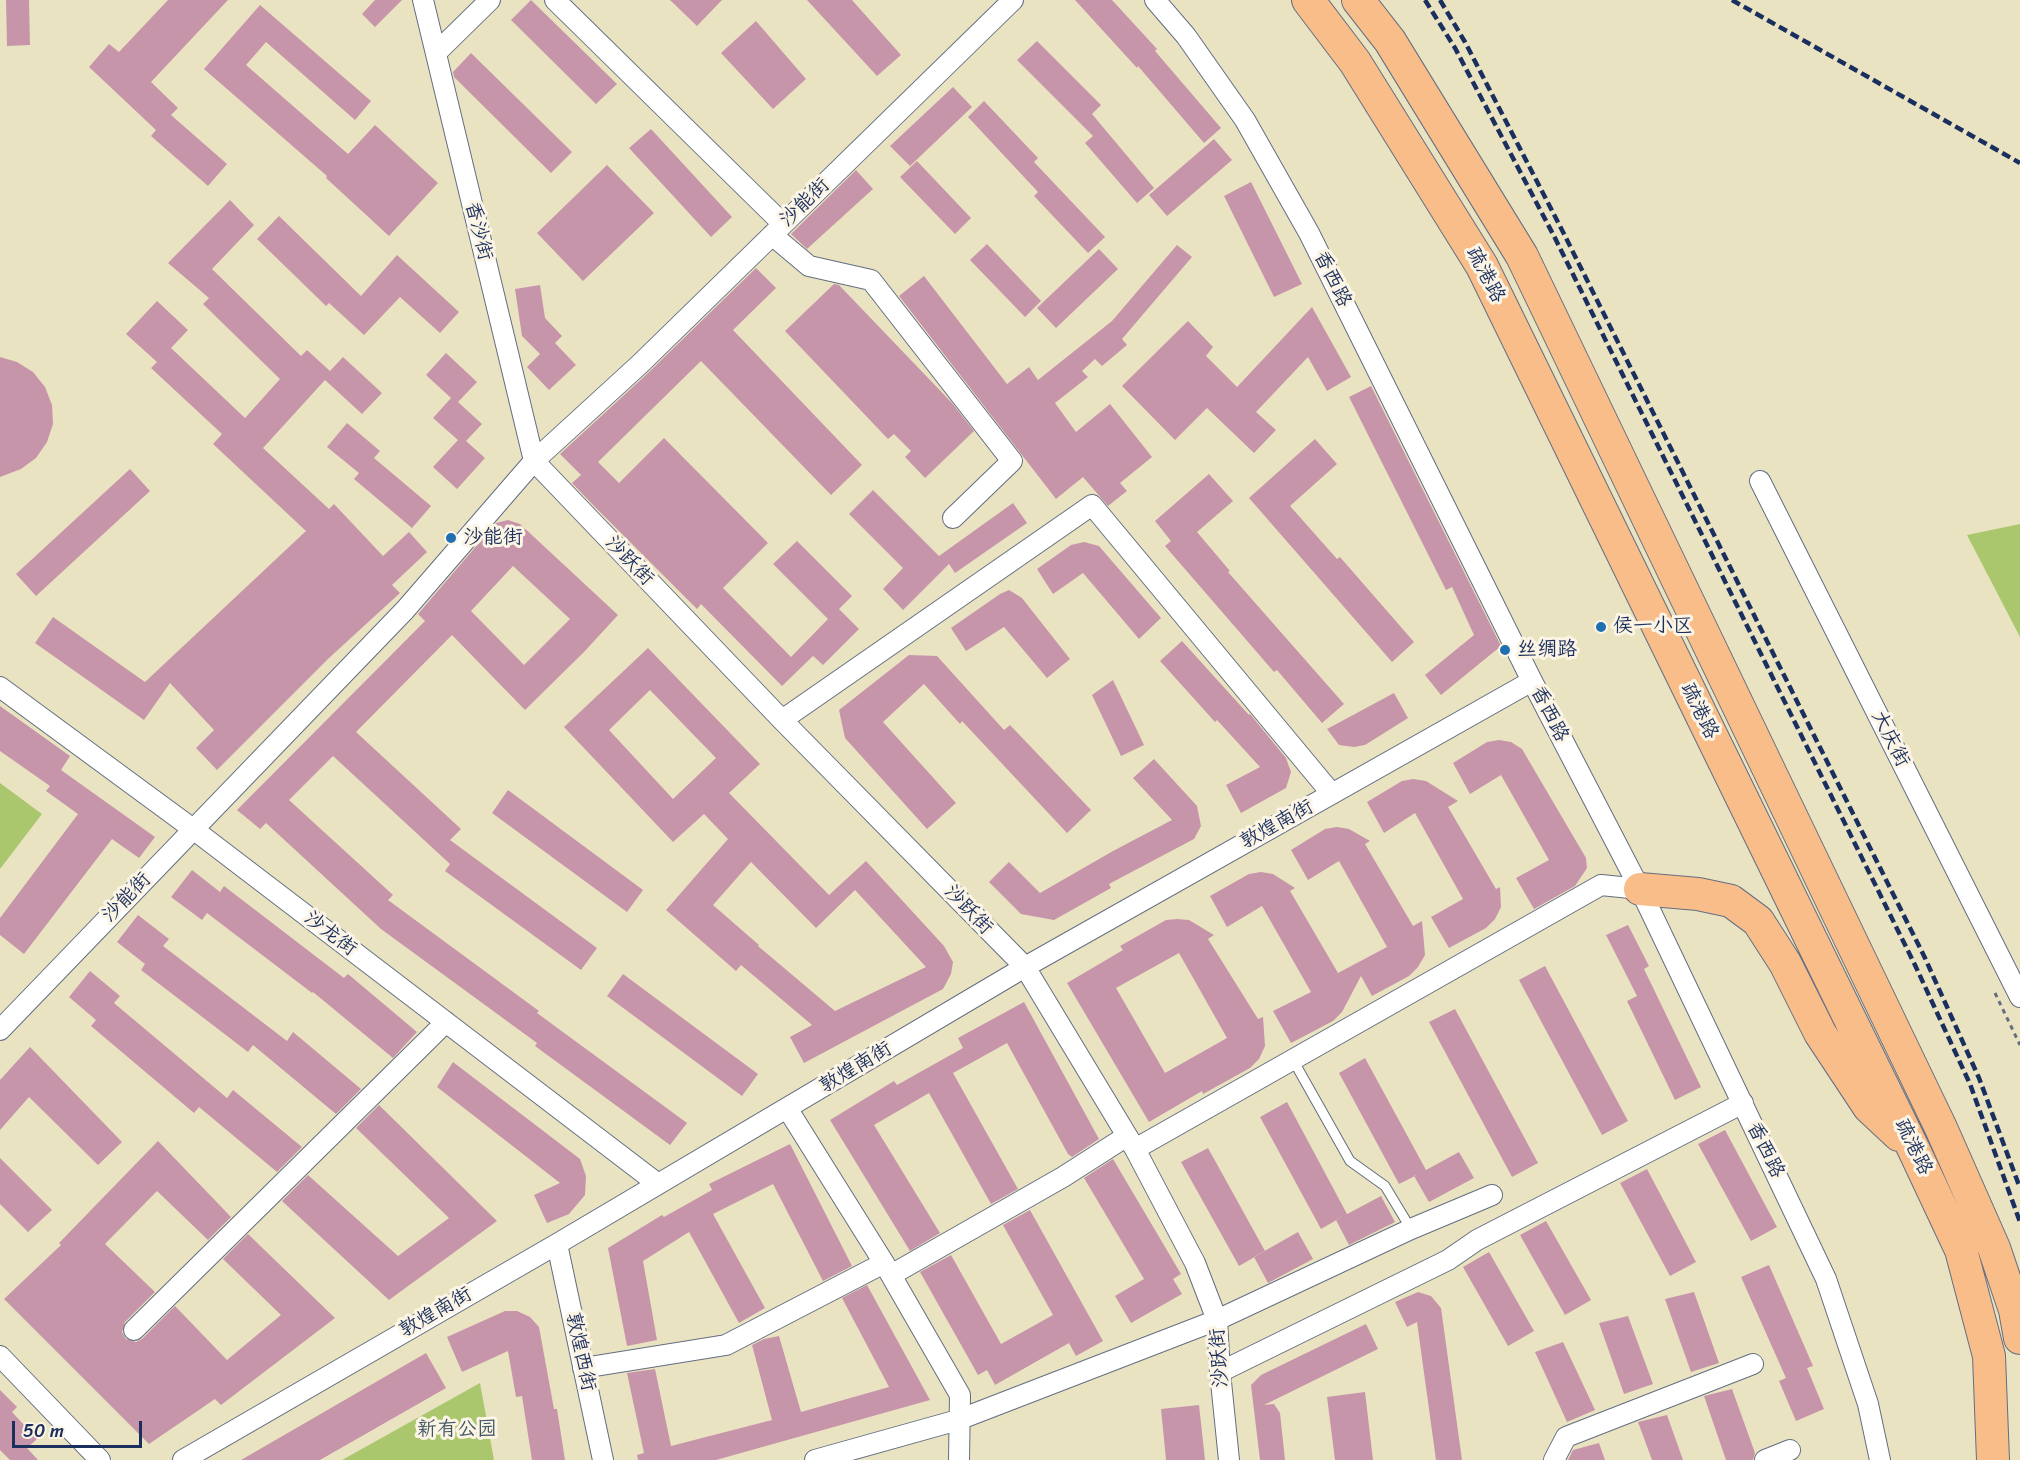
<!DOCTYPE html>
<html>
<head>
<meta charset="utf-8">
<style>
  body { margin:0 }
  #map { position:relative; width:2020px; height:1460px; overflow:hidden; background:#eae3c2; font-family:Sriracha,sans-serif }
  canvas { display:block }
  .scale { position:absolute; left:12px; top:1421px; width:130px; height:27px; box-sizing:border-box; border:3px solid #1b2f5e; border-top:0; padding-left:8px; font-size:18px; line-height:21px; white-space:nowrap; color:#1b2f5e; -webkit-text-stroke:4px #fcf5e5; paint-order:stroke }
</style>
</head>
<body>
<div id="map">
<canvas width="2020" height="1460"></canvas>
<div class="scale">50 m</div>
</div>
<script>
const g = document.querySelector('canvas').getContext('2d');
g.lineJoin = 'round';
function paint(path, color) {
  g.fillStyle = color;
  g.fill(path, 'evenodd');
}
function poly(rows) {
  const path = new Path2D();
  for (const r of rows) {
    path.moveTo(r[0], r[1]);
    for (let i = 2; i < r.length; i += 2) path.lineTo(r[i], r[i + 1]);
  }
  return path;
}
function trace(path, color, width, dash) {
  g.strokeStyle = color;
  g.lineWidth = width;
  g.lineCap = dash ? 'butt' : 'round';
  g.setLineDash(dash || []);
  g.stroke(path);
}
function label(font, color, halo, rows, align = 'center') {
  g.font = font + ' Sriracha,"LXGW WenKai TC",sans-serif';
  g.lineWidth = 6;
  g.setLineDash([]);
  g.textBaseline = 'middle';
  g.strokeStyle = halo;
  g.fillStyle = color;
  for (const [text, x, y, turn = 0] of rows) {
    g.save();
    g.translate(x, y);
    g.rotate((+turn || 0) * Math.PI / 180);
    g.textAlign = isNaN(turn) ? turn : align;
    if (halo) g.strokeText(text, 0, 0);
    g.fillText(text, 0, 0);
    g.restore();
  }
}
paint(poly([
  [2020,524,2020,637,1967,535],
  [0,783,42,814,0,869],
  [480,1383,494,1460,342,1460]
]), '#aac76e');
paint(poly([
  [6,0,29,0,30,45,7,46],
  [168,0,228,0,151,82,178,108,171,115,227,164,208,186,151,136,156,130,89,67,109,44,119,52],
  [375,0,402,0,375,27,362,14],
  [531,0,617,84,596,104,511,20],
  [670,0,722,0,697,26],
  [807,0,852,0,901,55,877,76],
  [1075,0,1112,0,1157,49,1155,51,1221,128,1204,143,1138,66,1137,68],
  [260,5,371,101,355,120,266,42,246,65,348,154,375,125,438,183,389,236,326,178,327,176,204,69],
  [756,21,806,79,773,109,721,53],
  [1037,41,1101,105,1092,114,1154,188,1137,203,1085,143,1093,136,1017,60],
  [471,53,572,152,551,173,454,77,453,72],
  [953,87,972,107,910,166,890,146],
  [984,101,1038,158,1034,162,1105,237,1088,253,1034,196,1038,192,968,117],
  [651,129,732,217,711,237,629,148],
  [1214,139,1232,160,1167,216,1149,195],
  [917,161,971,218,955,234,900,177],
  [607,165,654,213,583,281,537,233],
  [856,170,873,189,807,249,791,234],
  [1251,182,1302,284,1274,297,1224,196],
  [230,200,254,225,212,269,301,356,307,350,330,371,343,357,382,393,362,414,325,380,263,448,329,509,334,504,383,556,409,532,427,552,392,585,400,593,329,658,217,770,196,748,214,730,170,683,144,720,35,643,53,617,145,682,306,531,213,444,222,434,151,368,157,362,126,334,157,301,188,330,171,348,245,418,280,379,203,304,209,298,168,263],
  [279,216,361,296,397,255,459,312,440,333,400,297,364,335,329,303,326,306,257,239],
  [987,244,1041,301,1025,317,970,260],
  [1177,245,1192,257,1122,339,1127,345,1102,366,1095,359,1082,371,1088,377,1055,403,1076,432,1110,404,1152,457,1120,483,1127,491,1108,506,1083,477,1056,499,899,296,924,276,1007,384,1029,367,1038,380,1112,321],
  [1099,249,1118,269,1056,328,1037,308],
  [756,268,776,288,733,330,862,465,831,495,701,361,598,462,619,483,664,438,768,543,723,588,791,657,828,619,773,564,797,541,852,596,839,609,859,629,823,665,813,656,782,686,701,604,697,609,593,505,572,483,581,475,560,454,648,373],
  [834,284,839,285,952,403,974,431,925,478,905,457,911,451,894,434,888,439,785,331],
  [540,285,545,318,562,336,555,343,576,365,549,390,527,367,540,354,522,336,515,289],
  [1312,307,1351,377,1327,391,1308,357,1256,412,1276,430,1254,453,1207,408,1175,440,1122,386,1188,321,1213,347,1206,356,1237,387],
  [446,353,477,382,458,402,482,424,466,441,485,458,457,489,433,467,458,440,433,418,451,398,426,375],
  [0,357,17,362,33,372,45,387,52,405,53,424,47,442,36,458,21,469,0,477],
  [1371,386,1501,646,1441,695,1425,675,1474,635,1452,587,1446,590,1349,397],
  [347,423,380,451,374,458,431,506,412,528,354,479,359,473,327,447],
  [1315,439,1337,464,1290,506,1337,559,1340,557,1414,642,1392,662,1249,498],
  [130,469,150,491,36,596,16,574],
  [1209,474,1233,501,1197,532,1230,571,1228,572,1344,704,1322,723,1277,670,1274,672,1165,546,1171,541,1155,521],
  [873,490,939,556,1013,503,1027,523,955,573,949,564,903,610,883,589,903,568,849,514],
  [508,520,520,524,618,615,584,652,525,710,452,635,356,732,461,829,450,840,597,948,581,970,445,871,450,864,333,756,289,800,393,895,388,900,539,1011,537,1013,687,1123,670,1145,535,1046,537,1043,381,929,266,823,260,829,237,810,425,621,418,614,496,523],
  [513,566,570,619,524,665,471,611],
  [1084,542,1099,546,1161,618,1139,639,1083,573,1053,594,1037,569,1071,545],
  [1009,590,1022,598,1070,659,1047,678,1004,627,966,651,951,628,1000,594],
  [1182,641,1249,715,1250,714,1286,758,1291,772,1286,788,1241,813,1226,785,1260,767,1217,720,1215,722,1160,661],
  [648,648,760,764,729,793,829,895,866,861,944,946,953,962,951,974,943,989,804,1063,790,1037,812,1025,741,965,736,971,666,910,728,839,704,814,673,842,564,727],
  [650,690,716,758,673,799,609,730],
  [751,862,816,928,855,890,926,967,835,1011,758,946,759,945,713,905],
  [909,655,937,656,1004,730,1010,725,1091,810,1067,833,962,721,960,724,924,684,883,722,956,803,927,829,845,738,839,710],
  [1113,680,1144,745,1121,756,1092,695],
  [1394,693,1408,718,1365,745,1354,747,1339,745,1327,729],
  [0,706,70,756,61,770,155,837,139,858,112,839,24,954,0,935,0,918,78,814,46,791,50,786,0,751],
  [1499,740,1511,742,1522,749,1586,858,1587,868,1575,886,1534,909,1516,878,1549,860,1501,775,1470,794,1453,763,1487,742],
  [1154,759,1197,806,1201,826,1194,839,1109,884,1111,888,1054,920,1021,914,989,882,1009,862,1040,893,1113,851,1172,820,1133,778],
  [1413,779,1426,781,1458,801,1448,807,1496,889,1500,887,1501,907,1495,919,1486,928,1449,948,1431,917,1463,899,1415,813,1384,833,1367,802,1402,781],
  [508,790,643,890,627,912,492,813],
  [1337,827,1349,829,1370,841,1365,844,1413,926,1422,921,1425,955,1418,967,1409,976,1372,996,1361,976,1342,1012,1333,1021,1291,1043,1273,1011,1311,992,1262,906,1227,927,1210,896,1249,874,1261,872,1273,874,1295,888,1290,891,1338,973,1387,947,1339,861,1308,880,1291,850,1325,829],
  [192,870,220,892,224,886,344,978,348,974,417,1032,393,1058,313,992,312,993,207,913,202,920,171,897],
  [138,915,169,939,163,946,287,1041,293,1032,361,1089,336,1114,253,1045,248,1052,141,970,145,964,117,942],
  [1177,919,1189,920,1214,935,1208,939,1258,1019,1263,1017,1265,1046,1259,1059,1250,1068,1203,1094,1202,1091,1149,1122,1067,983,1123,950,1120,946,1166,920],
  [1179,953,1227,1038,1165,1073,1116,988],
  [1628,925,1649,966,1644,969,1701,1087,1675,1100,1627,1001,1637,996,1606,935],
  [1545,966,1628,1121,1602,1135,1519,980],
  [90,971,120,996,114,1003,227,1098,233,1090,302,1147,277,1172,199,1107,194,1113,91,1026,96,1020,69,997],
  [623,974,758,1074,742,1096,607,996],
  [1024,1002,1099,1139,1072,1157,1068,1154,1007,1043,953,1073,1018,1189,991,1204,929,1093,874,1125,940,1233,910,1251,830,1120,894,1081,897,1085,963,1048,958,1038],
  [1455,1009,1538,1163,1512,1177,1429,1022],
  [30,1047,122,1142,98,1165,29,1097,0,1130,0,1080],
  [1365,1058,1426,1170,1459,1152,1474,1178,1429,1202,1414,1176,1417,1175,1399,1184,1339,1073],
  [453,1062,580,1159,586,1176,585,1195,569,1214,547,1223,534,1195,560,1183,437,1087],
  [1287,1102,1347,1214,1321,1229,1260,1117],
  [379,1105,497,1221,389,1300,282,1201,308,1175,398,1256,449,1218,356,1128],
  [1725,1130,1777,1227,1751,1241,1698,1144],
  [158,1141,231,1217,208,1240,157,1191,105,1244,155,1292,125,1322,122,1332,126,1339,136,1342,142,1339,175,1306,227,1360,281,1315,223,1259,248,1234,335,1318,221,1405,215,1399,149,1444,4,1299,61,1245,59,1243],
  [790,1144,852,1266,823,1281,773,1184,713,1214,765,1308,739,1323,689,1232,643,1261,657,1340,627,1346,608,1248,662,1215,664,1217,712,1190,709,1184],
  [1208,1148,1265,1251,1239,1266,1181,1162],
  [0,1158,52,1210,28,1232,0,1204],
  [1113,1159,1181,1274,1173,1279,1182,1294,1131,1323,1115,1296,1144,1279,1084,1178],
  [1647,1169,1696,1262,1670,1276,1620,1183],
  [1381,1196,1395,1222,1349,1245,1336,1220],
  [1030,1210,1103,1341,1076,1356,1069,1343,995,1385,987,1370,978,1375,920,1272,951,1255,1001,1344,1053,1315,1003,1225],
  [1546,1221,1591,1300,1565,1315,1520,1235],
  [1298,1232,1313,1259,1268,1283,1254,1257],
  [1489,1252,1534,1331,1508,1346,1463,1267],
  [1769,1265,1813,1366,1807,1368,1824,1409,1796,1421,1779,1381,1786,1378,1741,1277],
  [867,1285,930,1400,716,1460,638,1460,637,1455,644,1453,627,1373,655,1369,671,1446,772,1420,752,1345,764,1339,779,1336,801,1412,889,1387,842,1298],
  [1418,1292,1431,1296,1441,1308,1462,1460,1436,1460,1417,1322,1407,1327,1395,1302],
  [1694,1292,1719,1363,1691,1372,1665,1299],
  [505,1311,517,1311,530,1317,539,1327,554,1409,557,1409,565,1460,532,1460,522,1396,516,1397,508,1351,462,1372,447,1337],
  [1628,1316,1653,1384,1624,1394,1599,1323],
  [1366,1324,1378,1349,1264,1405,1274,1404,1280,1413,1285,1460,1260,1460,1251,1385,1261,1375],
  [1563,1342,1595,1410,1567,1422,1535,1352],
  [426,1353,446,1388,320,1460,241,1460],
  [1732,1389,1755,1453,1753,1460,1726,1460,1704,1396],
  [0,1390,17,1407,12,1412,37,1439,27,1448,38,1460,10,1460,0,1450],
  [1365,1392,1373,1460,1335,1460,1327,1397],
  [1199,1405,1205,1460,1166,1460,1161,1409],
  [1667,1415,1683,1460,1652,1460,1638,1422],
  [1599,1443,1605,1460,1568,1460,1573,1450]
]), '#c795a9');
const service = poly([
  [1293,1060,1350,1161,1385,1186,1411,1229]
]);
const minor = poly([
  [423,0,534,461,782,720,1025,967,1135,1149,1195,1263,1217,1320,1220,1372,1229,1460],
  [555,0,783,224],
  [1155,0,1186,36,1245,120,1309,233,1532,681,1640,889,1826,1279,1868,1404,1880,1460],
  [436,53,490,0],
  [772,235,809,266,871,280,1012,461,953,518],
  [1760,481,2020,997],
  [0,687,193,829,658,1184],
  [782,720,1092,505,1332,794],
  [0,1030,405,610,534,461,640,364,1013,0],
  [787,1108,884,1263,960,1395,959,1460],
  [1135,1149,1601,885,1640,889],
  [557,1244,603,1460],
  [891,1275,1063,1177,1127,1136],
  [134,1330,446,1022],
  [0,1356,100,1460],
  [583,1368,726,1345,884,1263],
  [1220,1372,1448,1260,1477,1240,1743,1103],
  [183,1460,557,1244,1025,967,1532,681],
  [815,1460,958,1420,1217,1320,1411,1229,1492,1195],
  [1554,1460,1566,1437,1753,1364],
  [1765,1460,1790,1450]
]);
const trunk = poly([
  [1308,0,1355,62,1482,266,1914,1150,1961,1250,1989,1356,1993,1460],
  [1358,0,1390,41,1522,256,1941,1128,1994,1248,2015,1310,2020,1338],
  [1640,889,1698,894,1731,901,1758,921,1785,963,1820,1033,1869,1107,1899,1135]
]);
trace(service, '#636e81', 11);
trace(minor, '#636e81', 22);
trace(trunk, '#636e81', 34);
trace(poly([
  [1995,993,2020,1045]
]), '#636e81', 3, [4.5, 4.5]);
trace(service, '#fff', 9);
trace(minor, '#fff', 20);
trace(trunk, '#f8bd89', 32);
trace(poly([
  [1425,0,1455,48,1554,236,1915,965,1970,1084,2020,1222],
  [1440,0,1465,42,1563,232,1925,958,1979,1078,2020,1188],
  [1732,0,2020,163]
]), '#1b2f5e', 4.5, [9, 4.5]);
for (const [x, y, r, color] of [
  [451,538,6,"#1f6fb2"],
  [1601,627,6,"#1f6fb2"],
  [1505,650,6,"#1f6fb2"]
]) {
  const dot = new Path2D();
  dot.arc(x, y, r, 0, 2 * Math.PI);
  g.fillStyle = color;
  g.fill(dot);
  trace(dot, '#fcf5e5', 2);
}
label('20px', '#1b2f5e', '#fcf5e5', [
  ["沙能街",805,203,-44],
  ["香沙街",478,231,76],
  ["疏港路",1485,275,62],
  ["香西路",1332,279,64],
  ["沙跃街",629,561,46],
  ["疏港路",1699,711,64],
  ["香西路",1549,714,63],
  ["大庆街",1890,739,63],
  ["敦煌南街",1277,825,-29],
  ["沙能街",127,898,-46],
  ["沙跃街",968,910,46],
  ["沙龙街",330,934,37],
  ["敦煌南街",856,1068,-31],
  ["疏港路",1913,1147,64],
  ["香西路",1765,1150,64],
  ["敦煌南街",436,1313,-30],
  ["敦煌西街",580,1352,78],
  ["沙跃街",1220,1358,-94]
]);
label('20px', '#1b2f5e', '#fcf5e5', [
  ["沙能街",463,538],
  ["侯一小区",1613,627],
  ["丝绸路",1517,650]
], 'left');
label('20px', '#3f5562', '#fcf5e5', [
  ["新有公园",457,1430]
]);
</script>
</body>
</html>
